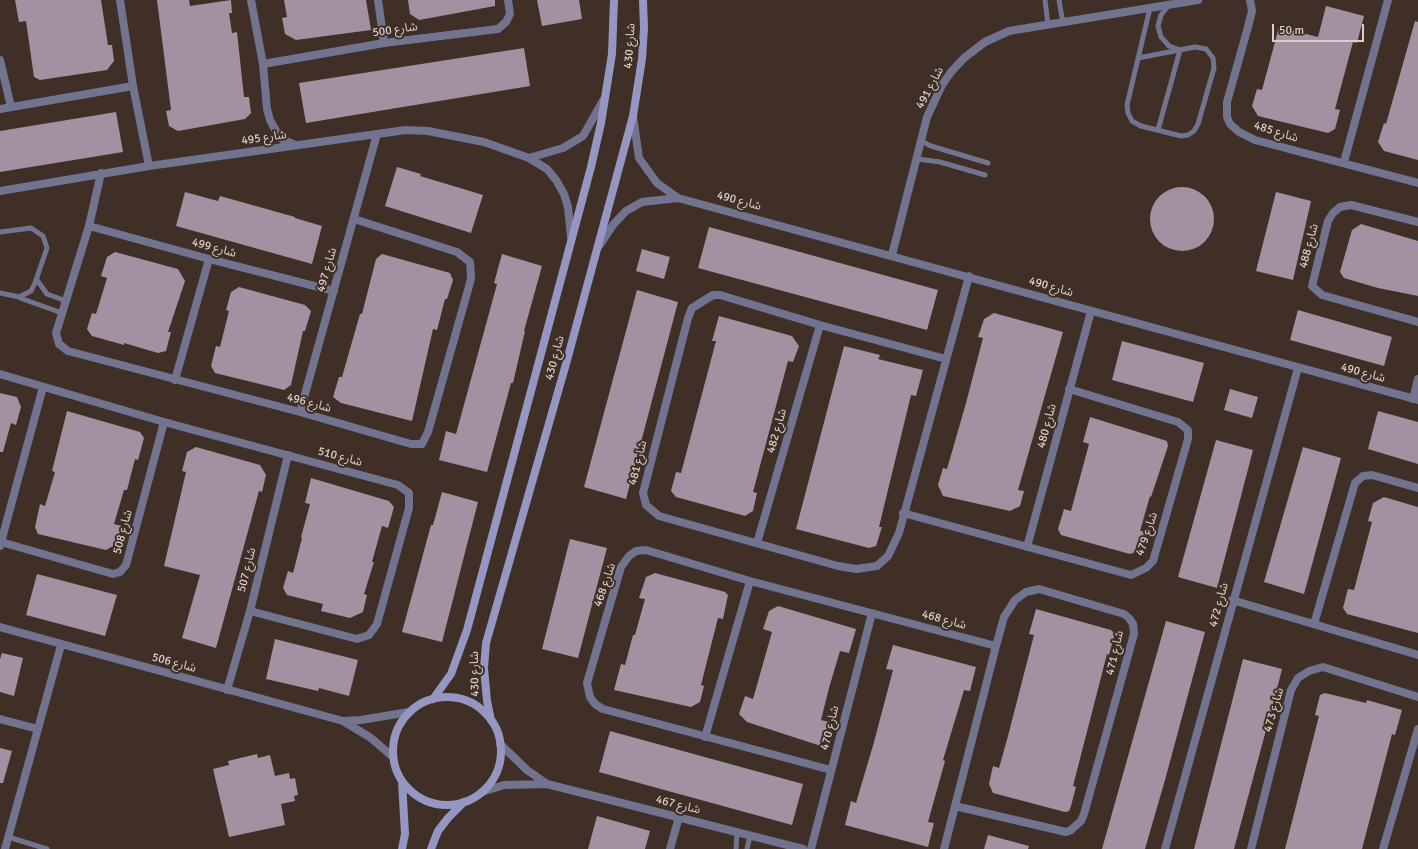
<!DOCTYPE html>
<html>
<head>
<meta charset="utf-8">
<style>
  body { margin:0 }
  #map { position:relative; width:1418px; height:849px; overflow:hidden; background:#3f2f27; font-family:Signika,sans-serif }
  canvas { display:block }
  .scale { position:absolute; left:1272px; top:24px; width:92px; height:18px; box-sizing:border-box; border:2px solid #d9cfc9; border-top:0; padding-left:5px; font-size:12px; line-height:14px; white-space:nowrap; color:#d9cfc9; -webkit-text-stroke:3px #3f2f27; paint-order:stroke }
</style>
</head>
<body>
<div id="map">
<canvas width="1418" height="849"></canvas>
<div class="scale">50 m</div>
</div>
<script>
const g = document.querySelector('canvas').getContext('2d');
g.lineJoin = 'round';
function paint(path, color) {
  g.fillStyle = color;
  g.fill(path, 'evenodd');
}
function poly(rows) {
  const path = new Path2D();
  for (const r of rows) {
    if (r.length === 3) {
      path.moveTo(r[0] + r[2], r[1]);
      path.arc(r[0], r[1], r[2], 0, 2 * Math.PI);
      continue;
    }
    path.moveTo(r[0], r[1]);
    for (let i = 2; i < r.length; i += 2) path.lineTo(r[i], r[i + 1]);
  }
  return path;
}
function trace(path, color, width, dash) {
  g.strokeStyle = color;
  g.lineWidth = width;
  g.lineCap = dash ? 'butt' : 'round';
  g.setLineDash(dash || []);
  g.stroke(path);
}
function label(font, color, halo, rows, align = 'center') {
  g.font = font + ' Signika,"Noto Sans Arabic",sans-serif';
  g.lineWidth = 4;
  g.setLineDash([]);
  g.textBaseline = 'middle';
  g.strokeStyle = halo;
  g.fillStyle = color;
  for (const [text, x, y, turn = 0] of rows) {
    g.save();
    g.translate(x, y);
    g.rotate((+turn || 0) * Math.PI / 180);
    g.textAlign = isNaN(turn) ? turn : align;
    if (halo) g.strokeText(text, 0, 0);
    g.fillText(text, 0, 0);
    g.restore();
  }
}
paint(poly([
  [15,0,101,0,108,45,112,45,114,61,107,70,40,80,34,77,26,21,19,22],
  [157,0,189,0,190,6,231,0,232,13,229,13,232,33,237,32,244,97,249,97,251,113,245,119,178,131,169,126,166,111,171,110],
  [284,0,366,0,371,30,296,40,285,34,282,18,287,17],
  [408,0,495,0,495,6,419,20,410,14],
  [537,0,579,0,582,19,542,26],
  [1326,6,1364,16,1357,43,1353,42,1335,109,1340,110,1335,129,1328,133,1258,116,1252,106,1257,89,1262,90,1279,27,1318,37],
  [1415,21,1418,22,1418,160,1384,151,1378,142,1384,123,1386,124],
  [524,48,530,86,306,123,299,83],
  [116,112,123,152,0,172,0,131],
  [397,167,421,174,420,176,483,195,471,233,385,206],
  [1182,219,32],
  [185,192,218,201,220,196,295,217,295,218,322,226,312,264,176,226],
  [1276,192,1311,201,1293,280,1256,271],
  [1361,224,1418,241,1418,296,1378,288,1344,278,1340,272,1352,230],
  [709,227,938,290,927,330,698,268],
  [642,249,670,257,664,279,636,271],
  [115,252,178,269,185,281,168,332,171,332,166,351,158,353,124,343,124,345,92,336,87,329,92,313,96,314,107,278,101,276,107,257],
  [382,254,450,273,453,280,447,299,445,299,437,330,433,329,412,421,341,403,333,397,339,377,342,377,360,314,362,314,376,259],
  [502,254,542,266,524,331,525,331,513,383,511,383,487,472,439,460,446,431,456,434,497,284,494,283],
  [239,287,305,305,311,311,305,331,303,331,291,385,284,390,215,373,211,366,216,346,220,347,229,311,226,310,231,292],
  [637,290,678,302,626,499,584,487],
  [1298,310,1392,337,1384,366,1290,340],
  [994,313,1063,332,1018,490,1024,491,1020,506,1010,511,943,496,938,485,943,468,947,469,966,403,983,338,978,337,984,319],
  [719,316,792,336,799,346,793,362,788,361,753,492,757,493,753,511,745,516,676,497,671,491,676,472,681,473,716,341,712,341],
  [1122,341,1204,363,1193,402,1112,380],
  [844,346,880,355,878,359,923,370,916,396,911,395,879,527,882,527,876,546,869,548,796,529],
  [1230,389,1258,397,1252,418,1224,410],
  [0,393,17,397,21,407,16,425,11,423,3,452,0,452],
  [67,411,140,432,144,438,138,460,135,459,127,490,124,490,114,524,122,526,117,544,106,550,38,534,35,527,40,504,45,506,55,472,52,471],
  [1378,411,1418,422,1418,464,1368,449],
  [1090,417,1167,441,1168,446,1151,497,1150,496,1140,531,1147,532,1143,549,1130,554,1061,535,1058,529,1064,509,1071,511,1089,444,1083,442],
  [1216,440,1253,450,1217,588,1178,577],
  [196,447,260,465,266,475,262,492,259,491,216,648,182,638,200,575,164,566,186,472,182,471,187,452],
  [1303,447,1341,458,1304,594,1264,582],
  [311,478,389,501,394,507,388,528,382,526,372,562,374,562,364,594,367,595,363,612,350,618,321,611,323,604,287,595,283,588,288,571,293,573,302,538,301,537,310,504,305,503],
  [442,492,478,502,442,642,402,632,431,525,433,525],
  [1384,497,1418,507,1418,633,1347,614,1343,608,1348,589,1354,590,1372,522,1368,521,1373,503],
  [570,539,607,548,578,658,542,649],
  [655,573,725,592,728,595,723,619,718,618,701,685,704,686,700,702,691,707,614,690,621,664,625,665,633,635,635,635,645,599,639,598,646,577],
  [37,574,117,595,105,636,26,615],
  [778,606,856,629,849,653,840,651,829,688,821,720,829,722,821,746,747,722,739,714,745,696,753,699,772,632,763,629,769,611],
  [1036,609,1111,630,1114,633,1114,637,1109,655,1107,654,1073,786,1076,787,1071,806,1069,811,1065,812,993,793,989,784,993,766,999,768,1008,736,1034,635,1029,634],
  [1166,621,1205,632,1165,780,1145,849,1102,849],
  [275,639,358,660,349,696,319,688,318,691,266,679],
  [893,645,976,667,970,691,964,690,943,760,945,761,928,822,934,823,928,847,845,825,851,801,856,803,874,742,893,670,886,669],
  [2,653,23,658,14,696,0,692,0,659],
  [1243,659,1282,669,1276,693,1234,849,1194,849],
  [1325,693,1366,703,1367,700,1402,710,1395,735,1392,734,1362,849,1285,849,1319,716,1315,715,1320,695],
  [610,731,803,784,792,825,599,772],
  [0,748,12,751,3,783,0,783],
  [257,754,258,758,270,755,275,776,289,773,290,779,295,778,298,795,294,796,295,801,281,804,285,825,229,837,213,769,229,765,228,761],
  [597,816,650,831,645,849,588,849],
  [988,835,1029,846,1028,849,984,849]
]), '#a292a1');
trace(poly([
  [1045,0,1048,25],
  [1059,0,1063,23],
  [1138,58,1195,47,1206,49,1213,58,1214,68,1198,124,1194,131,1188,135,1181,136,1141,126,1132,121,1128,113,1127,105,1150,8],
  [1158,130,1180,50,1169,46,1161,37,1158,26,1161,15,1169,5],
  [921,141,931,146,988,163],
  [917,159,940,162,985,175],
  [0,232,31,228,43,236,47,248,35,283,31,291,19,297,0,293],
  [37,280,47,294,66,301],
  [20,298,62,313],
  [8,837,47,849],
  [736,849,737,832],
  [747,849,750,836]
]), '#72748f', 5);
trace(poly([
  [120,0,133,86,149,166],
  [251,0,263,64,267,109,270,120,276,131,283,140,296,145],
  [378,0,384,43],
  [1250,0,1252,11,1248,27,1227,102,1227,117,1230,124,1239,132,1255,140,1418,183],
  [0,60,11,107],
  [263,64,384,43,498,29,506,22,510,14,508,0],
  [0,109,133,86],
  [633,116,639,158,657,183,678,198],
  [529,158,563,148,583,136,604,99],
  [1344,162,1388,0],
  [101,173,89,226,56,333,59,344,68,351,300,412,411,444,422,444,428,432,471,279,470,262,457,252,354,219],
  [0,191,149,166,377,134,406,130,428,131,484,142,529,158,547,169,556,180,564,194,568,207,571,237],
  [1418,222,1351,205,1340,207,1333,213,1328,221,1312,286,1322,295,1418,322],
  [89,226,209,259,334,291],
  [599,246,613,225,626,211,642,202,678,198,1418,400],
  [892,255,927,117,942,85,951,72,964,58,985,42,1009,31,1198,0],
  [946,359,820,325,720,295,713,295,692,308,688,318,643,493,646,505,659,516,838,566,856,569,877,566,888,556,899,533,969,276],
  [0,374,164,422,398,485,409,493,409,508,377,624,369,635,357,639,250,611],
  [175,380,209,259],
  [1413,399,1418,379],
  [300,412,377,134],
  [903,513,1131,575,1146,568,1153,561,1188,439,1188,430,1178,422,1069,389],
  [1,542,113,574,120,572,126,565,164,422],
  [757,543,820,325],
  [0,546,43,387],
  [1027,547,1091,311],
  [1232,600,1418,655],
  [1314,624,1355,483,1363,476,1372,475,1418,488],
  [0,627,343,721,371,738,393,757],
  [227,690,250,611,288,455],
  [0,719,38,729],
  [343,721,361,720,409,712],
  [705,737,750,581],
  [500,744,527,770,547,784],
  [831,770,603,709,595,704,590,697,587,683,621,567,629,556,636,551,646,550,750,581,996,646],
  [482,792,504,785,547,784,803,849],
  [5,849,61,645],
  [670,849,679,817],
  [811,849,872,613],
  [944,849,996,646,1004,617,1015,600,1026,592,1039,589,1124,614,1129,618,1133,624,1134,634,1084,814,1081,821,1071,830,1066,832,955,806],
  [1165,849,1298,368],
  [1251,849,1291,690,1298,678,1309,671,1323,667,1418,697],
  [1383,849,1418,729]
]), '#72748f', 8);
trace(poly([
  [447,751,54],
  [433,699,451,674,467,630,591,167,601,123,612,54,614,0],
  [491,720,487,701,484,668,486,643,566,364,633,116,642,59,644,28,643,0],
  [402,781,405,834,402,849],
  [431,849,438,831,448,818,464,802]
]), '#9597c2', 8);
label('12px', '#d9cfc9', '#3f2f27', [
  ["شارع 500",395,30,-8],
  ["شارع 430",630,46,-86],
  ["شارع 491",930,88,-62],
  ["شارع 485",1276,132,17],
  ["شارع 495",264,138,-8],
  ["شارع 490",739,201,15],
  ["شارع 488",1309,246,-75],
  ["شارع 499",214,248,15],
  ["شارع 497",327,270,-74],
  ["شارع 490",1051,287,16],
  ["شارع 430",555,358,-75],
  ["شارع 490",1363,373,15],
  ["شارع 496",309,403,15],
  ["شارع 480",1047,426,-75],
  ["شارع 482",777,431,-74],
  ["شارع 510",340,457,15],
  ["شارع 481",638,463,-76],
  ["شارع 508",123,532,-75],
  ["شارع 479",1147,534,-71],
  ["شارع 507",247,570,-76],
  ["شارع 468",605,585,-71],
  ["شارع 472",1219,605,-75],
  ["شارع 468",944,620,15],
  ["شارع 471",1115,653,-77],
  ["شارع 506",174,663,15],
  ["شارع 430",475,674,-91],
  ["شارع 473",1274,710,-74],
  ["شارع 470",830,728,-76],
  ["شارع 467",678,805,14]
]);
</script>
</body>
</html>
